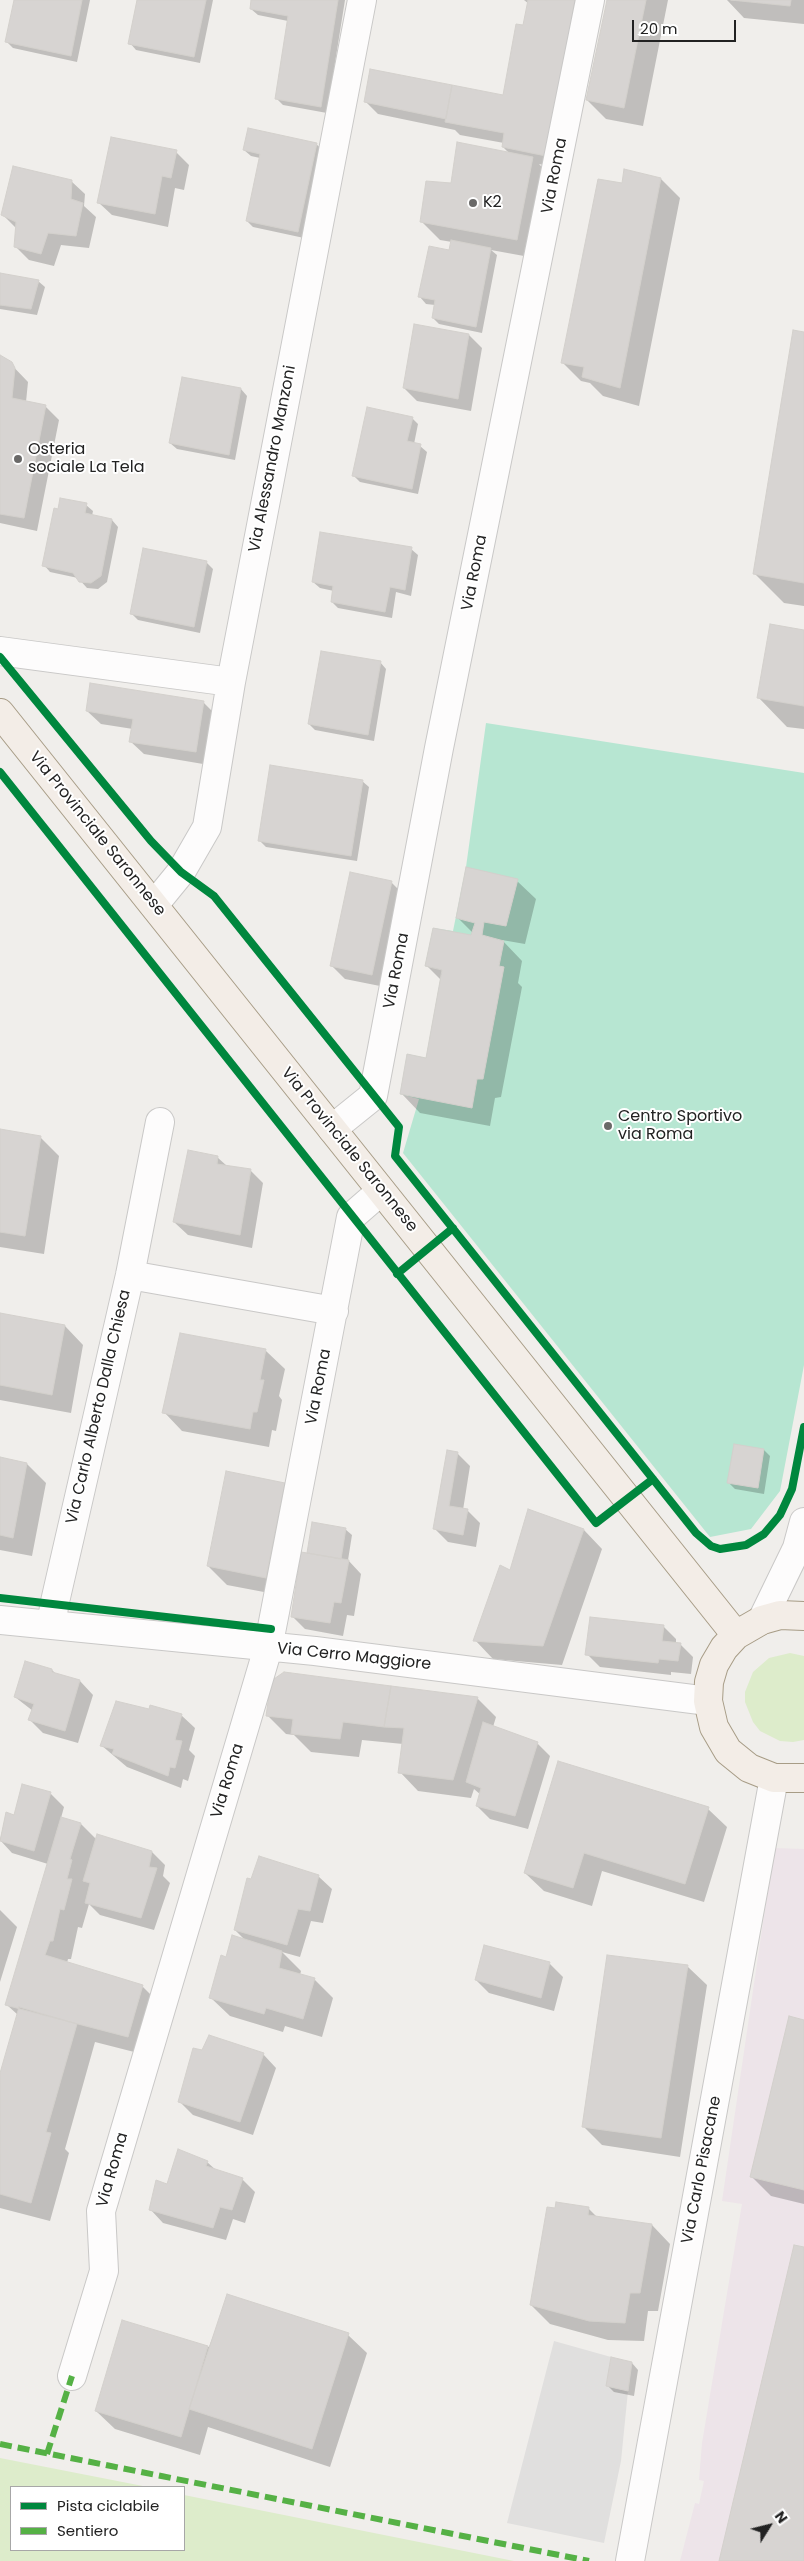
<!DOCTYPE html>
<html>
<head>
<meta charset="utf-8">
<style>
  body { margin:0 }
  #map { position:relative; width:804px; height:2561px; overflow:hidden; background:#f0eeeb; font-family:Poppins,sans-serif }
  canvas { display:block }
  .legend { position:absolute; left:10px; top:2486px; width:175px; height:65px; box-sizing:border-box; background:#fff; border:1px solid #a7a7a7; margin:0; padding:6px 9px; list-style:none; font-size:15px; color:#222 }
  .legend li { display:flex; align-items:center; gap:10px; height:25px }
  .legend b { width:25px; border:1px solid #a7a7a7 }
  .north { position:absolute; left:744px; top:2501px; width:50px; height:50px; -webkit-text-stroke:4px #fff; paint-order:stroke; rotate:54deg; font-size:14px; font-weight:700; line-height:20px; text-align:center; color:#222 }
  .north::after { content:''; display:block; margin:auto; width:18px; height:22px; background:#222; clip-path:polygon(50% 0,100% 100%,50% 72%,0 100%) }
  .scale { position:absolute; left:632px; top:20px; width:104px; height:22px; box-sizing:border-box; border:2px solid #222; border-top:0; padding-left:6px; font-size:15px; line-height:18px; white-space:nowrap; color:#222; -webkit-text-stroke:4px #fff; paint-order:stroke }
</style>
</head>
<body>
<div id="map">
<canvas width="804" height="2561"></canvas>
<ul class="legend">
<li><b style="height:6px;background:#00873e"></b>Pista ciclabile</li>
<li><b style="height:6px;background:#55b145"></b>Sentiero</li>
</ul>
<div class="north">N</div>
<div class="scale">20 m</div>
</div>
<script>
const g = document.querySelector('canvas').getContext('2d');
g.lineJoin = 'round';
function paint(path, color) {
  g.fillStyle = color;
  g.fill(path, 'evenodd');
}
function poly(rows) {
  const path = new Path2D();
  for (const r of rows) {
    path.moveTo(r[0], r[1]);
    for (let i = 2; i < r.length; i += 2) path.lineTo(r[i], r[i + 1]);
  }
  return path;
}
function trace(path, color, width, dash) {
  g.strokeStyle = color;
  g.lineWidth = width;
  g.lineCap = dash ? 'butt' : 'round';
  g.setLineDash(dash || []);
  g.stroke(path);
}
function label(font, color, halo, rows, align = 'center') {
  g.font = font + ' Poppins,sans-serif';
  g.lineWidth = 4;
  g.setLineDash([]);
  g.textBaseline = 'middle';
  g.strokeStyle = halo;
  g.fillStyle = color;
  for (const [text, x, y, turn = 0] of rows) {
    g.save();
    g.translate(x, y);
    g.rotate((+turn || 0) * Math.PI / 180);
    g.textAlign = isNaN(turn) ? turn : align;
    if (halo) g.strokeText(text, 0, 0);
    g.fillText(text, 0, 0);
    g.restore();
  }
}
paint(poly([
  [774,1848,804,1849,804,2561,680,2561,695,2503,699,2504,704,2481,699,2480,702,2443,742,2204,722,2201]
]), '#ede4e9');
paint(poly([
  [790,1653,804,1656,804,1740,793,1742,780,1741,760,1731,753,1722,745,1702,745,1692,753,1672,769,1658],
  [0,2458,148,2487,11,2487,11,2550,184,2550,184,2495,514,2561,0,2561]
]), '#ddeccb');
paint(poly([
  [486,723,804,773,804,1365,780,1491,751,1529,710,1537,403,1153,419,1099,400,1094,407,1054,426,1058,442,970,425,966,433,928,453,931,466,867]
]), '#b7e6d2');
paint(poly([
  [554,2341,611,2357,607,2386,628,2391,621,2461,604,2543,507,2523]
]), '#e0dfde');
paint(poly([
  [15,0,90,0,77,62,13,48,7,42],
  [139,0,213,0,200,63,136,50,130,43],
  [252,0,345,0,327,113,283,105,276,98,288,21,258,15,251,9],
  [524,0,590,0,559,168,539,164,551,177,535,258,491,250,497,255,482,333,439,324,433,318,435,305,426,304,420,297,450,252,452,242,440,240,421,221,452,185,510,154,503,147,504,143,460,135,455,130,378,114,365,101,504,96,524,27,529,4],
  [608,0,668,0,643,126,606,119,587,100],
  [727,0,804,0,804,24,744,18],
  [316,144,323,150,304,238,253,227,247,221,260,158,251,156,244,150],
  [176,152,189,165,184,190,175,188,168,227,112,215,98,202],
  [661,179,680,198,639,406,603,396,590,383,581,381,562,362,623,184],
  [71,181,85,194,84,206,96,217,89,248,61,245,54,266,29,260,15,246,16,228,3,215],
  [0,274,38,281,45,287,37,315,0,309],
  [804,333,804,606,784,603,754,573],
  [469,335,482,348,471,411,417,401,404,388],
  [0,357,5,358,28,382,26,402,45,406,59,420,37,531,0,523],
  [241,389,247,396,235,460,177,449,170,443],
  [412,418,418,424,414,444,420,446,427,452,418,494,360,482,354,476],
  [86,505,93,511,92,516,112,520,118,527,107,582,98,589,87,588,78,578,50,572,44,565,59,510],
  [411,549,418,555,411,596,396,592,392,618,338,608,332,602,334,591,320,588,313,582],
  [206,562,213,569,200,633,138,620,132,614],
  [804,631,804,729,787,727,758,697],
  [380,662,386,669,374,741,315,730,309,724],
  [91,685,204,703,217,716,209,765,144,754,130,741,133,729,101,724,87,711],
  [362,781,369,787,357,861,266,847,259,840],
  [517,881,536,899,525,944,502,940,522,961,518,983,522,987,501,1097,495,1098,490,1126,420,1113,402,1094,427,1060,442,981,426,965,472,936,473,933,458,918],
  [391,882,404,895,385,987,345,979,332,966],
  [0,1130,40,1137,59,1156,44,1254,0,1247],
  [217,1157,227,1166,250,1170,263,1183,252,1248,188,1235,174,1222],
  [0,1314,65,1326,83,1345,71,1413,0,1400],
  [181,1334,266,1351,285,1369,279,1396,282,1400,276,1431,272,1430,269,1447,182,1431,164,1412],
  [764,1450,770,1456,764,1494,735,1489,728,1482],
  [457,1453,470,1466,463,1510,467,1510,480,1523,476,1547,448,1542,435,1529],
  [0,1459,27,1464,46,1483,32,1556,0,1550],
  [285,1484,303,1503,285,1596,227,1585,208,1566],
  [345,1529,352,1535,348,1560,361,1574,354,1616,347,1615,343,1636,305,1629,292,1616,308,1554],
  [584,1530,602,1549,562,1665,493,1659,475,1640,510,1572],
  [663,1626,676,1639,676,1644,680,1644,693,1657,691,1674,671,1672,671,1675,600,1667,587,1654],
  [52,1670,56,1674,80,1681,93,1695,78,1743,43,1733,30,1720,33,1711,15,1697],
  [477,1698,496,1717,493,1727,537,1743,550,1756,528,1829,490,1819,477,1806,481,1795,474,1789,471,1798,418,1791,400,1772,403,1744,362,1740,359,1757,311,1752,294,1735,286,1734,267,1715],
  [150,1710,181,1715,195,1728,189,1750,195,1756,188,1781,183,1779,181,1788,127,1767,101,1745],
  [23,1785,51,1794,64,1807,61,1818,81,1824,97,1840,152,1852,165,1865,163,1876,170,1883,154,1930,100,1915,89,1904,82,1928,78,1927,71,1959,68,1959,67,1963,142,1986,161,2005,146,2055,95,2042,65,2149,69,2153,50,2221,0,2208,0,2077,18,2015,7,2005,48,1864,12,1853,0,1840,6,1814,14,1816],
  [708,1809,727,1827,704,1902,602,1871,592,1906,544,1891,525,1873],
  [318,1876,332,1889,323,1923,311,1921,300,1957,282,1952,301,1971,300,1975,314,1979,333,1998,322,2037,285,2026,283,2032,230,2016,211,1998,227,1958,246,1941,235,1930],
  [0,1910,17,1927,0,1982],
  [485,1947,550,1964,563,1977,554,2011,489,1993,476,1980],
  [688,1967,707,1985,680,2157,602,2145,583,2126],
  [804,2021,804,2204,771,2196,752,2177],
  [203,2052,263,2054,276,2068,253,2135,193,2115,180,2102],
  [207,2162,217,2171,242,2179,255,2192,245,2223,233,2219,226,2240,163,2223,150,2209,168,2186],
  [588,2208,597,2217,652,2225,670,2244,658,2311,648,2311,644,2341,608,2340,550,2324,531,2305],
  [228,2296,348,2335,367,2353,330,2467,208,2427,200,2455,115,2429,96,2411,123,2322,209,2347],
  [612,2358,632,2363,638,2370,634,2396,614,2392,608,2386]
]), '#0003');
const building = poly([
  [14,0,82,0,71,56,5,42,14,0],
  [137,0,206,0,194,57,128,44,137,0],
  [251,0,338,0,321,107,275,99,288,16,250,9,251,0],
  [528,0,575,0,546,156,502,147,504,133,445,122,452,85,503,95,516,24,523,25,528,0],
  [607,0,646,0,624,108,586,100,607,0],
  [731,0,791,0,790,6,731,0],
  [370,69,452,85,446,119,364,102,370,69],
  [248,128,317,143,298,232,246,221,260,154,243,150,248,128],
  [111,137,177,150,171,178,162,176,155,214,97,203,111,137],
  [457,142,533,157,517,240,420,222,426,181,451,183,457,142],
  [13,166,72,180,71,199,83,203,76,236,48,233,41,254,14,247,16,222,1,215,13,166],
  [624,169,661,178,620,388,582,377,584,367,561,363,598,179,622,183,624,169],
  [451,240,491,248,476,327,432,318,435,300,418,297,429,246,449,250,451,240],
  [0,273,39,280,31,309,0,305,0,273],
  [414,324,469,334,458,399,403,388,414,324],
  [793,330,804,332,804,583,753,574,793,330],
  [0,355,12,362,15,368,12,398,46,405,24,518,0,514,0,355],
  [182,377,241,388,229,455,169,443,182,377],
  [367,407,413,417,407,441,421,444,412,489,352,476,367,407],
  [60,498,87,503,85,513,112,519,101,576,91,583,79,582,73,573,42,566,54,508,58,509,60,498],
  [320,532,412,547,405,590,390,587,385,612,331,602,333,586,312,582,320,532],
  [143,548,207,561,194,627,130,614,143,548],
  [770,624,804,630,804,706,757,698,770,624],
  [321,651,381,661,368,735,308,724,321,651],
  [90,683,204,701,196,752,129,742,133,719,86,711,90,683],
  [270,765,363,780,351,856,258,841,270,765],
  [466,867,518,879,506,926,484,922,482,935,504,941,499,966,504,967,483,1079,477,1079,472,1108,400,1094,407,1054,426,1058,442,970,425,966,433,928,471,935,475,923,456,918,466,867],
  [350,872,392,881,372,975,330,966,350,872],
  [0,1129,41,1136,25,1236,0,1232,0,1129],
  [188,1150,218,1156,217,1164,251,1169,240,1235,173,1222,188,1150],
  [0,1313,65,1325,52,1395,0,1385,0,1313],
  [180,1333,266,1349,260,1380,264,1380,257,1412,253,1412,250,1429,162,1413,180,1333],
  [734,1444,764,1449,758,1488,727,1483,734,1444],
  [447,1450,458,1452,449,1506,468,1509,463,1535,433,1529,447,1450],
  [0,1457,27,1463,13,1538,0,1535,0,1457],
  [226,1471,285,1483,266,1578,207,1566,226,1471],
  [528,1509,584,1529,543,1646,473,1641,500,1565,510,1570,528,1509],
  [312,1522,346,1528,341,1559,307,1553,312,1522],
  [301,1552,349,1560,341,1603,334,1602,330,1623,291,1617,301,1552],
  [590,1617,664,1625,662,1641,681,1643,678,1661,659,1659,658,1663,585,1655,590,1617],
  [25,1661,52,1669,52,1672,80,1680,65,1731,28,1720,34,1704,14,1697,25,1661],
  [284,1672,391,1686,384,1727,343,1722,340,1739,291,1734,293,1719,266,1716,271,1681,284,1672],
  [391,1686,478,1697,453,1780,398,1773,404,1728,384,1727,391,1686],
  [116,1701,149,1709,150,1705,182,1714,175,1740,182,1741,175,1768,170,1767,168,1776,112,1754,114,1749,100,1746,116,1701],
  [483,1722,538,1742,515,1816,476,1806,481,1788,466,1782,483,1722],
  [558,1761,709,1807,685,1884,584,1853,573,1888,524,1873,558,1761],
  [22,1784,51,1792,34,1851,0,1841,6,1812,14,1815,22,1784],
  [61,1817,81,1823,70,1859,72,1860,67,1879,72,1879,64,1910,60,1909,53,1941,50,1941,45,1955,143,1985,128,2037,5,2005,61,1817],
  [97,1834,152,1851,149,1867,157,1868,141,1918,85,1903,90,1883,83,1881,97,1834],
  [259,1856,319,1875,310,1911,298,1909,287,1945,234,1930,247,1878,251,1879,259,1856],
  [232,1935,282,1951,279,1968,315,1978,303,2019,266,2008,264,2014,209,1998,221,1955,226,1957,232,1935],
  [484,1945,550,1962,541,1998,475,1980,484,1945],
  [607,1955,688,1965,661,2138,582,2127,607,1955],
  [19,2007,77,2024,46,2132,51,2133,31,2203,0,2194,0,2073,19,2007],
  [789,2016,804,2020,804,2190,750,2177,789,2016],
  [209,2035,264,2053,240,2122,178,2102,193,2048,202,2050,209,2035],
  [178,2149,208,2161,206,2166,243,2178,232,2210,220,2207,213,2228,149,2210,156,2180,167,2184,178,2149],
  [556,2202,589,2207,588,2215,652,2224,640,2293,630,2293,625,2323,589,2321,530,2305,547,2207,555,2208,556,2202],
  [794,2245,804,2247,804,2561,719,2561,794,2245],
  [227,2294,349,2333,312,2449,189,2409,227,2294],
  [122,2320,208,2346,181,2437,95,2411,122,2320],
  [611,2357,632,2362,628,2391,606,2386,611,2357]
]);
paint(building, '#d7d4d2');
trace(building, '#d3d0cc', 1);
const minor = poly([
  [0,651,231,682],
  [154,905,181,872,207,827,231,682,362,0],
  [332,1129,373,1096,439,748,590,0],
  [130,1275,334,1311],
  [0,1620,315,1651,708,1701],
  [762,1620,797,1548,804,1522],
  [52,1625,54,1606,130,1275,160,1122],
  [72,2376,104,2271,101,2211,268,1648,351,1217,381,1191],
  [630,2561,774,1778]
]);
const primary = poly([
  [0,713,736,1635],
  [804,1616,780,1615,762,1620,736,1635,724,1648,714,1665,709,1682,708,1701,714,1727,728,1751,749,1768,774,1778,804,1778]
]);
trace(minor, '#c9c8c7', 30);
trace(primary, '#a79c86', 30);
trace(minor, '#fdfcfc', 28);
trace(primary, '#f3ede7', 28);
trace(poly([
  [0,2444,589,2561],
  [47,2454,72,2376]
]), '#55b145', 6, [12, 6]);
trace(poly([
  [0,657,151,841,181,872,214,896,399,1127,395,1156,696,1533,711,1546,720,1549,746,1545,764,1534,780,1515,792,1489,804,1427],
  [0,772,596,1523,653,1479],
  [397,1274,453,1228],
  [0,1598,271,1629]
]), '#00873e', 8);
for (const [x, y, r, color] of [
  [473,203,5,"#6a6968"],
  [18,459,5,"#6a6968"],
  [608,1126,5,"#6a6968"]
]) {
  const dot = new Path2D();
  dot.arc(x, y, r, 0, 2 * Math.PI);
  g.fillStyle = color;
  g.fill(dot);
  trace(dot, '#fff', 2);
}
label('16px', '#222', '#fff', [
  ["Via Roma",555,176,-79],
  ["Via Alessandro Manzoni",273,459,-79],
  ["Via Roma",475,573,-79],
  ["Via Provinciale Saronnese",97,834,51],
  ["Via Roma",397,971,-79],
  ["Via Provinciale Saronnese",349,1150,51],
  ["Via Roma",319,1387,-79],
  ["Via Carlo Alberto Dalla Chiesa",99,1407,-77],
  ["Via Cerro Maggiore",354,1657,6],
  ["Via Roma",228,1781,-73],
  ["Via Roma",113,2170,-74],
  ["Via Carlo Pisacane",702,2170,-79]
]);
label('16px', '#222', '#fff', [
  ["K2",483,203],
  ["Osteria",28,450],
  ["sociale La Tela",28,468],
  ["Centro Sportivo",618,1117],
  ["via Roma",618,1135]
], 'left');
</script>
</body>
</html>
